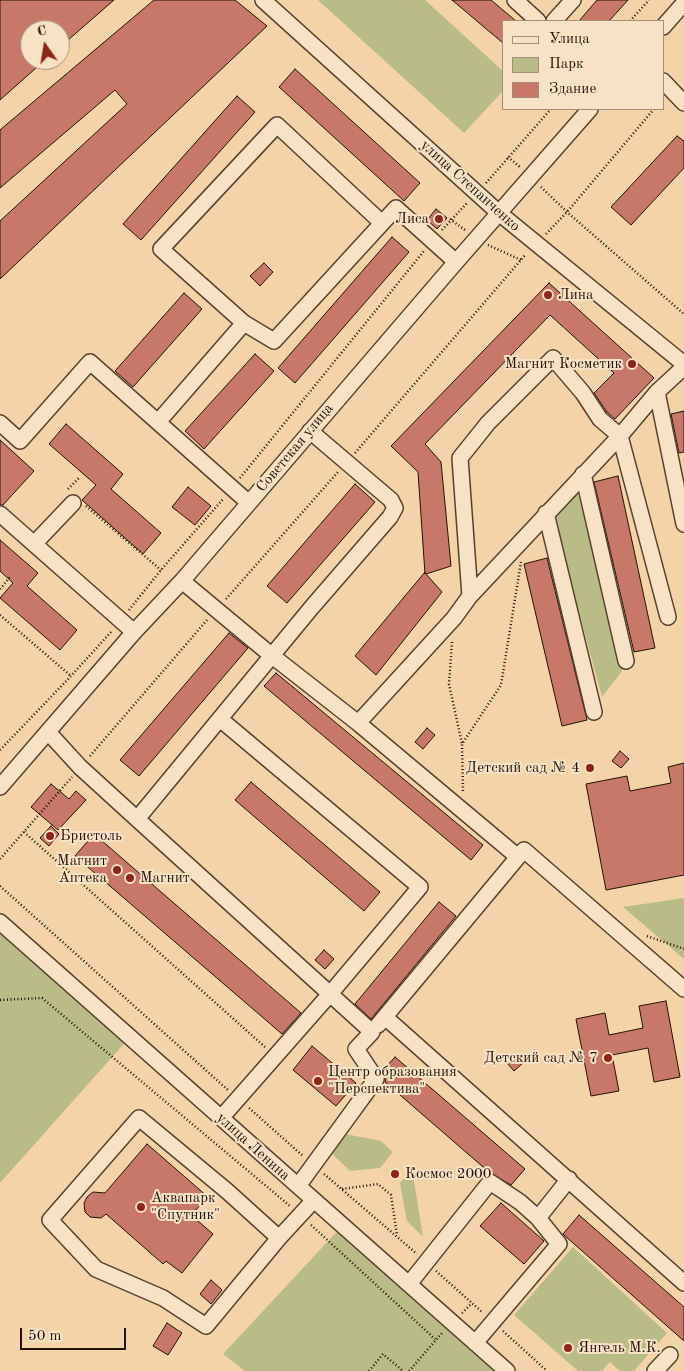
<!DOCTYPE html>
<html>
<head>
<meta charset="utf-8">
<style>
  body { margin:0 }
  #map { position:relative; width:684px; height:1371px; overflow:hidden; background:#f3d3a7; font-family:"Old Standard TT",serif }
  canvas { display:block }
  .legend { position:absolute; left:502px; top:20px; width:162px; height:90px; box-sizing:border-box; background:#f7e2c6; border:1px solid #a28f7a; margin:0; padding:6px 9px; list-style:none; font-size:15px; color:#221207 }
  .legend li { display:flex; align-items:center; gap:10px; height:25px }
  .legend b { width:25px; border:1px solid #a28f7a }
  .north { position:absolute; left:20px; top:20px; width:50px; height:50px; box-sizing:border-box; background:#f7e2c6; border:1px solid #a28f7a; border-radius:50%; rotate:347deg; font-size:14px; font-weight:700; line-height:20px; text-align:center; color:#221207 }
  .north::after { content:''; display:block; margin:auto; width:18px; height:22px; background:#8f2418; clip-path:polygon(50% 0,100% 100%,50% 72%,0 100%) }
  .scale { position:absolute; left:20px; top:1328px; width:106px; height:22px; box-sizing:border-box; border:2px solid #221207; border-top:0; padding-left:6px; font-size:15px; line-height:18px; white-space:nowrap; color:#221207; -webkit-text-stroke:4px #f7e2c6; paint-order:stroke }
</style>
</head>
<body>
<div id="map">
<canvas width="684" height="1371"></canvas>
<ul class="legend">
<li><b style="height:6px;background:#f7e2c6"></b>Улица</li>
<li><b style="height:14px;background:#babc87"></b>Парк</li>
<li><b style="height:14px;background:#c87869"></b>Здание</li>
</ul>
<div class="north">С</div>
<div class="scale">50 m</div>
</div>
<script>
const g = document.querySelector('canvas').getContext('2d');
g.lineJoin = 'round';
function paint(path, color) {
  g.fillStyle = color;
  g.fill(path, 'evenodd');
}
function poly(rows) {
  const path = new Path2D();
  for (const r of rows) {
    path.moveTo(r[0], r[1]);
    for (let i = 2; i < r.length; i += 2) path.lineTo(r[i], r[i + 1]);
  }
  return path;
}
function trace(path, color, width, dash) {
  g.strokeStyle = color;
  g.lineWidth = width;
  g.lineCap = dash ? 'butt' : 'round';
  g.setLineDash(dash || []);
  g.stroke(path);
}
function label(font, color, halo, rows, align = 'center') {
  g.font = font + ' "Old Standard TT",serif';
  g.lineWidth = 4;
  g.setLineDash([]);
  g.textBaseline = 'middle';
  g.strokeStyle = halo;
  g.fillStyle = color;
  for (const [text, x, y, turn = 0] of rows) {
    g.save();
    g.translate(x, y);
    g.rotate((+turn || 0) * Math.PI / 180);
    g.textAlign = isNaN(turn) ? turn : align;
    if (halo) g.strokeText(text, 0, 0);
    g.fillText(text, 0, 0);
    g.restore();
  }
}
paint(poly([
  [318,0,425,0,503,71,503,91,464,133],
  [577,490,622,671,602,697,553,517],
  [684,898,684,959,623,907],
  [0,930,129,1038,0,1183],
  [340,1133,381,1141,393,1152,380,1168,350,1171,327,1149],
  [412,1169,423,1237,407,1221,400,1183],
  [344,1224,506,1371,245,1371,223,1354],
  [573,1247,667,1333,634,1371,620,1371,610,1362,602,1371,578,1371,514,1315]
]), '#babc87');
const building = poly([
  [0,0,114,0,60,47,60,30,30,30,30,60,45,60,0,100,0,0],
  [154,0,235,0,267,26,0,279,0,221,127,104,115,90,0,188,0,130,154,0],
  [452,0,491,0,516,21,503,21,503,43,452,0],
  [597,0,628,0,609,21,579,21,597,0],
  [295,69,420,183,404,201,279,87,295,69],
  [237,96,255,112,141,240,123,224,237,96],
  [677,136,684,141,684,168,631,225,611,207,677,136],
  [436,209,447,218,437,229,427,220,436,209],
  [392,237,409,252,295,383,278,368,392,237],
  [264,263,273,272,260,286,250,276,264,263],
  [549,283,654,378,615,419,607,412,594,393,614,373,550,315,425,444,441,462,451,566,426,574,442,592,376,675,355,656,425,572,425,574,418,472,391,446,549,283],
  [184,293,202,309,133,387,115,371,184,293],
  [255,354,274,371,204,449,185,431,255,354],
  [684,411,684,452,679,453,671,414,684,411],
  [66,424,123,474,111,489,161,533,143,554,82,500,96,485,49,444,66,424],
  [0,440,34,471,3,505,0,505,0,440],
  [618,476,655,648,634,652,594,482,618,476],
  [355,484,375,502,287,603,267,586,355,484],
  [188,487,211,506,195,525,172,507,188,487],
  [0,540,38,573,27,586,77,630,60,650,0,598,13,583,0,571,0,540],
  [547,558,587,720,562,726,524,564,547,558],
  [229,633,248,648,139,776,120,760,229,633],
  [276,673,483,845,471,860,264,686,276,673],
  [427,728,435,735,423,749,415,742,427,728],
  [620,751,629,759,621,768,612,761,620,751],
  [684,763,684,875,606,890,586,784,627,776,630,791,671,783,668,767,684,763],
  [251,782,380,892,364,911,235,800,251,782],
  [51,784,69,799,76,791,86,800,58,830,31,807,51,784],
  [51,826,59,834,49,846,40,838,51,826],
  [94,834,301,1013,282,1034,75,856,94,834],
  [439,902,456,916,371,1019,355,1004,439,902],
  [324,950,334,959,325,969,315,960,324,950],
  [666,1001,680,1077,654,1082,648,1048,612,1055,619,1091,591,1096,576,1019,605,1013,609,1035,643,1028,639,1006,666,1001],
  [312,1046,356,1083,336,1106,293,1070,312,1046],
  [516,1055,523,1063,514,1071,507,1063,516,1055],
  [395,1057,525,1169,511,1185,490,1173,385,1082,385,1079,382,1071,395,1057],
  [147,1144,208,1197,191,1215,213,1234,182,1273,166,1261,163,1264,106,1214,101,1218,90,1217,85,1212,84,1203,87,1197,93,1192,105,1193,147,1144],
  [501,1203,544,1241,524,1264,480,1226,501,1203],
  [579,1215,684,1307,684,1341,564,1235,563,1234,579,1215],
  [211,1280,222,1290,211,1304,200,1294,211,1280],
  [167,1323,182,1333,168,1355,153,1346,167,1323]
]);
paint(building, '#c87869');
trace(building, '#221207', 1);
const minor = poly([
  [263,0,499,213,684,364],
  [515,0,538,21],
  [554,21,573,0],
  [663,27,684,3],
  [663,81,684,103],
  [244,323,161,249,277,125,382,223],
  [657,392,684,524],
  [158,422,244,323,274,341,396,208,456,262],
  [0,423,20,441,90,362,249,503],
  [583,474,626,661],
  [546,513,594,712],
  [0,514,134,632],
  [34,544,73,503],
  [182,581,271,655,358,723,518,857,524,850,684,989],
  [470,596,460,458,488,423,553,358,583,393,600,419,620,436,668,617],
  [220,719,420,887,330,994,221,1118],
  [358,723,454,618,470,596,620,436,657,392,684,367],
  [48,732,80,767,137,819,312,607,390,517,395,508,391,500,310,431],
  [0,787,134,632,182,581,456,262,590,109],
  [137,819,372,1032,356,1049,376,1079,298,1186],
  [0,922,507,1371],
  [385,1017,684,1283],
  [378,1025,518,857],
  [139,1118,227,1191,279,1238,206,1326,163,1298,96,1269,50,1220,139,1118],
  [538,1218,569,1179],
  [279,1238,314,1200],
  [409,1284,490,1182,520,1202,538,1218,559,1244,475,1343],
  [655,1371,670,1355]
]);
trace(minor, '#56422f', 18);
trace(poly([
  [630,21,649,0],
  [508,157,521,168],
  [486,183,551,109],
  [541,187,567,212,684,314],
  [450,219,465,230],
  [442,230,467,203],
  [546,234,567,212,654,109],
  [488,245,521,260],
  [355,453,526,254],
  [240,478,424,251],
  [68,489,80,477],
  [86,506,161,570],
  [0,589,11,576],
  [226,599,338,472],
  [129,610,161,570,224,498],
  [0,615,71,676],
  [452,642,449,684,462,744],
  [0,750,71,676,111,632],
  [90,756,207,620],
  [463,791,462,744,501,685,521,562],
  [24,832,265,1047],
  [0,859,72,777],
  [0,886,228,1090],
  [647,936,684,949],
  [0,1000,42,998,290,1206],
  [249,1108,303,1156],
  [324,1174,417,1254],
  [342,1189,378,1184,391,1195,397,1235],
  [311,1225,435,1339],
  [436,1271,482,1312],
  [462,1313,472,1303],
  [503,1331,547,1371],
  [369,1371,383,1354,403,1371],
  [409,1371,442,1333]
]), '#221207', 2.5, [1, 2.5]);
trace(minor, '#f7e2c6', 15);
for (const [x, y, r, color] of [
  [439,219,5,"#8f2418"],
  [548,295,5,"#8f2418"],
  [632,364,5,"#8f2418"],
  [590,768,5,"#8f2418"],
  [50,836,5,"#8f2418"],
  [117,870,5,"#8f2418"],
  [130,878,5,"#8f2418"],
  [608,1058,5,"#8f2418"],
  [318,1081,5,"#8f2418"],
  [395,1174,5,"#8f2418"],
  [141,1207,5,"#8f2418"],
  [568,1348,5,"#8f2418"]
]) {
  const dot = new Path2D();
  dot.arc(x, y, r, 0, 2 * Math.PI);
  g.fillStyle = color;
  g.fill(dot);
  trace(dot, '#f7e2c6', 2);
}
label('15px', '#221207', '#f7e2c6', [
  ["улица Степанченко",470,186,42],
  ["Советская улица",295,448,-50],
  ["улица Ленина",253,1147,42]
]);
label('15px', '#221207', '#f7e2c6', [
  ["Лиса",429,219,"right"],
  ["Лина",558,295],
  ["Магнит Косметик",622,364,"right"],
  ["Детский сад № 4",580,768,"right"],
  ["Бристоль",60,836],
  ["Магнит",107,861,"right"],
  ["Аптека",107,878,"right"],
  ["Магнит",140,878],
  ["Детский сад № 7",598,1058,"right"],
  ["Центр образования",328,1072],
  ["\"Перспектива\"",328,1089],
  ["Космос 2000",405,1174],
  ["Аквапарк",151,1198],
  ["\"Спутник\"",151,1215],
  ["Янгель М.К.",578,1348]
], 'left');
</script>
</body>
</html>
